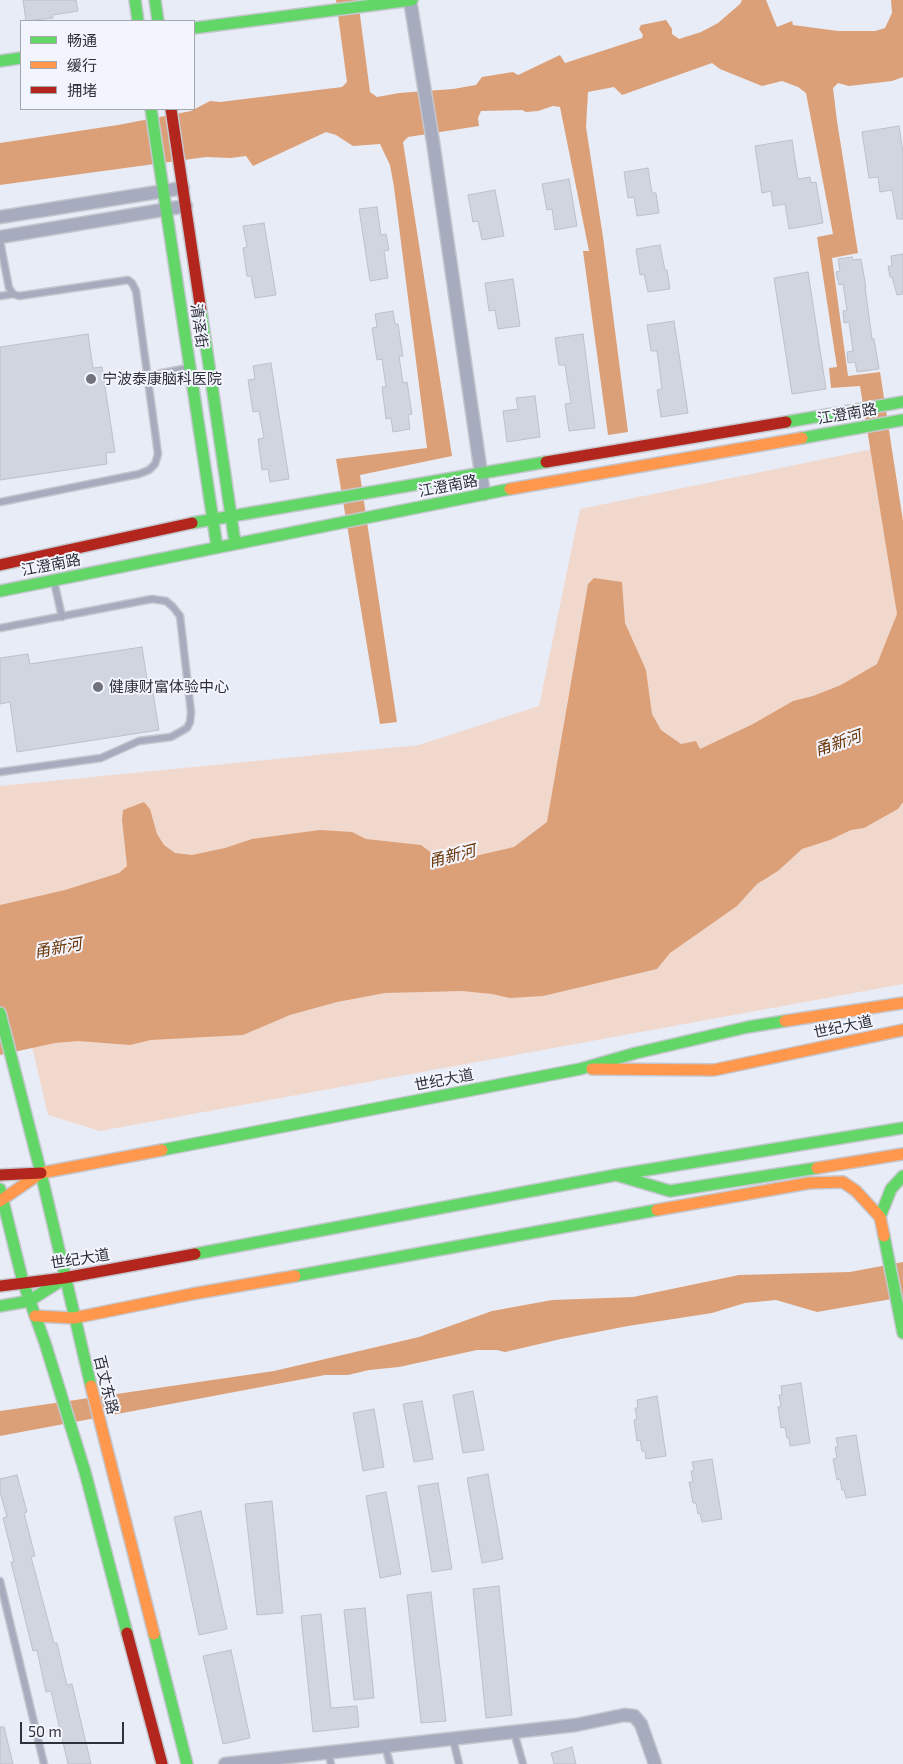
<!DOCTYPE html>
<html>
<head>
<meta charset="utf-8">
<style>
  body { margin:0 }
  #map { position:relative; width:903px; height:1764px; overflow:hidden; background:#e8ecf7; font-family:"Exo 2","Noto Sans SC",sans-serif }
  canvas { display:block }
  .legend { position:absolute; left:20px; top:20px; width:175px; height:90px; box-sizing:border-box; background:#f3f5fe; border:1px solid #a5a7af; margin:0; padding:6px 9px; list-style:none; font-size:15px; color:#2f3139 }
  .legend li { display:flex; align-items:center; gap:10px; height:25px }
  .legend b { width:25px; border:1px solid #a5a7af }
  .scale { position:absolute; left:20px; top:1722px; width:104px; height:22px; box-sizing:border-box; border:2px solid #2f3139; border-top:0; padding-left:6px; font-size:15px; line-height:18px; white-space:nowrap; color:#2f3139; -webkit-text-stroke:4px #f3f5fe; paint-order:stroke }
</style>
</head>
<body>
<div id="map">
<canvas width="903" height="1764"></canvas>
<ul class="legend">
<li><b style="height:6px;background:#63d668"></b>畅通</li>
<li><b style="height:6px;background:#ff974d"></b>缓行</li>
<li><b style="height:6px;background:#b3261e"></b>拥堵</li>
</ul>
<div class="scale">50 m</div>
</div>
<script>
const g = document.querySelector('canvas').getContext('2d');
g.lineJoin = 'round';
function paint(path, color) {
  g.fillStyle = color;
  g.fill(path, 'evenodd');
}
function poly(rows) {
  const path = new Path2D();
  for (const r of rows) {
    path.moveTo(r[0], r[1]);
    for (let i = 2; i < r.length; i += 2) path.lineTo(r[i], r[i + 1]);
  }
  return path;
}
function trace(path, color, width, dash) {
  g.strokeStyle = color;
  g.lineWidth = width;
  g.lineCap = dash ? 'butt' : 'round';
  g.setLineDash(dash || []);
  g.stroke(path);
}
function label(font, color, halo, rows, align = 'center') {
  g.font = font + ' "Exo 2","Noto Sans SC",sans-serif';
  g.lineWidth = 4;
  g.setLineDash([]);
  g.textBaseline = 'middle';
  g.strokeStyle = halo;
  g.fillStyle = color;
  for (const [text, x, y, turn = 0] of rows) {
    g.save();
    g.translate(x, y);
    g.rotate((+turn || 0) * Math.PI / 180);
    g.textAlign = isNaN(turn) ? turn : align;
    if (halo) g.strokeText(text, 0, 0);
    g.fillText(text, 0, 0);
    g.restore();
  }
}
paint(poly([
  [873,449,903,576,903,984,100,1131,48,1115,0,909,0,786,419,745,539,706,580,509]
]), '#f1d8cd');
paint(poly([
  [336,0,358,0,370,92,377,97,399,93,453,89,476,85,482,77,513,72,518,75,560,55,565,63,642,38,643,35,639,29,641,25,666,20,672,29,672,34,679,39,701,32,718,23,740,4,742,0,766,0,777,27,792,21,793,25,838,31,875,31,885,28,892,13,891,0,903,0,903,77,892,81,849,86,838,83,833,88,837,121,858,253,832,258,848,376,880,372,903,521,903,802,898,809,864,828,851,830,830,840,802,849,778,871,757,884,737,906,670,953,657,969,543,996,510,998,492,994,462,991,385,993,337,1002,290,1015,243,1035,151,1040,130,1045,78,1041,55,1043,0,1055,0,905,65,890,119,873,127,866,122,820,123,810,144,802,150,809,157,834,164,845,175,853,192,855,225,848,252,839,320,830,352,832,366,839,421,845,437,857,458,860,514,847,547,822,588,584,594,578,622,582,625,623,646,670,652,714,661,730,681,744,696,741,700,749,753,724,793,701,813,696,841,685,877,664,897,614,860,386,831,388,829,368,837,367,817,237,833,234,806,93,798,87,782,81,762,86,720,69,712,63,622,95,614,87,588,92,586,127,603,237,628,432,608,435,583,251,589,251,560,107,553,106,538,111,526,112,522,110,481,111,478,118,479,126,408,137,403,142,452,456,360,475,397,722,380,724,336,459,427,448,394,187,390,165,380,144,353,146,336,135,326,132,253,166,246,156,231,158,206,157,0,185,0,143,118,125,191,111,210,101,220,102,342,87,347,82],
  [903,1262,903,1297,817,1312,776,1300,745,1303,712,1313,628,1326,561,1339,505,1352,497,1350,477,1350,399,1367,369,1370,348,1375,325,1375,0,1436,0,1411,274,1371,419,1337,492,1311,552,1300,633,1297,739,1275,850,1272]
]), '#dba078');
const building = poly([
  [23,0,76,0,78,11,53,15,53,18,26,21,23,0],
  [899,126,903,153,903,219,897,219,892,190,880,192,878,177,869,178,862,132,899,126],
  [792,140,798,179,810,177,811,183,816,182,823,223,789,229,785,204,773,206,771,191,762,193,755,146,792,140],
  [648,168,652,193,656,193,659,213,637,216,634,197,628,198,624,172,648,168],
  [569,179,577,226,555,230,552,209,547,210,542,184,569,179],
  [495,190,504,236,482,240,478,221,473,222,468,195,495,190],
  [377,207,381,235,386,234,389,250,384,251,388,278,370,281,359,209,377,207],
  [264,223,276,295,255,298,251,276,247,276,243,248,247,247,243,226,264,223],
  [660,245,665,270,667,270,670,289,648,292,644,274,640,275,636,249,660,245],
  [903,254,903,294,897,295,892,277,890,277,888,266,892,266,891,256,903,254],
  [852,257,853,260,861,259,866,287,865,287,872,339,874,339,879,369,857,372,855,362,848,363,847,352,853,351,849,322,844,323,843,311,847,310,843,284,839,285,836,272,840,271,838,259,852,257],
  [808,272,826,389,792,394,774,278,808,272],
  [513,279,520,326,498,329,495,310,489,311,485,283,513,279],
  [393,311,395,324,398,324,403,356,399,356,403,383,407,382,412,414,408,415,410,429,393,432,391,418,386,419,382,387,386,387,382,359,377,360,372,328,377,327,375,314,393,311],
  [674,321,688,413,661,417,657,390,662,389,657,351,651,351,647,325,674,321],
  [88,334,93,368,102,367,115,452,106,453,107,464,0,480,0,347,88,334],
  [583,334,595,428,569,431,565,404,571,403,565,365,559,365,555,338,583,334],
  [271,363,289,479,270,482,268,469,262,470,258,439,264,438,259,411,253,412,248,380,255,379,253,366,271,363],
  [535,396,540,437,507,442,503,411,518,409,516,398,535,396],
  [142,647,147,680,151,680,159,730,17,752,10,702,0,704,0,658,28,654,30,664,142,647],
  [801,1383,810,1443,790,1446,789,1438,787,1438,785,1427,781,1428,778,1407,781,1406,779,1395,782,1395,781,1386,801,1383],
  [473,1391,484,1450,463,1453,453,1395,473,1391],
  [657,1396,666,1456,646,1459,645,1451,642,1451,640,1440,637,1441,634,1420,637,1419,635,1408,638,1408,637,1400,657,1396],
  [422,1401,433,1459,414,1462,403,1404,422,1401],
  [374,1409,384,1467,363,1471,353,1413,374,1409],
  [856,1435,866,1495,846,1498,844,1490,842,1490,840,1479,837,1480,833,1459,837,1458,835,1447,838,1447,836,1438,856,1435],
  [712,1459,722,1519,702,1522,700,1513,698,1514,696,1503,693,1503,689,1482,693,1482,691,1471,694,1470,692,1462,712,1459],
  [488,1474,503,1559,482,1563,467,1478,488,1474],
  [17,1475,27,1512,24,1513,35,1556,31,1557,54,1643,57,1643,67,1685,72,1684,91,1764,68,1764,51,1691,46,1692,37,1650,33,1651,11,1562,14,1562,3,1518,7,1517,0,1492,0,1479,17,1475],
  [438,1483,452,1569,432,1572,418,1486,438,1483],
  [386,1492,401,1574,380,1578,366,1496,386,1492],
  [272,1501,283,1613,257,1615,245,1504,272,1501],
  [201,1511,227,1629,199,1635,174,1517,201,1511],
  [499,1586,512,1715,486,1718,473,1589,499,1586],
  [431,1592,446,1721,421,1723,407,1595,431,1592],
  [365,1608,374,1698,354,1700,344,1610,365,1608],
  [321,1614,331,1708,357,1706,359,1727,313,1732,301,1616,321,1614],
  [231,1650,250,1738,223,1744,203,1656,231,1650],
  [0,1727,4,1727,13,1764,0,1764,0,1727],
  [572,1747,576,1764,554,1764,551,1753,572,1747]
]);
paint(building, '#d1d5e0');
trace(building, '#bdc0c9', 1);
const lane = poly([
  [0,241,9,288,13,294],
  [0,296,13,294,19,296,128,280,132,283,136,291,158,454,155,464,149,470,139,474,0,502],
  [148,376,188,368],
  [54,581,62,617],
  [0,628,152,599,166,601,173,607,180,616,191,712,190,722,187,728,171,737,139,741,101,758,0,772],
  [0,1581,44,1764],
  [514,1732,523,1764],
  [453,1739,459,1764],
  [385,1746,390,1764],
  [328,1752,331,1764]
]);
const street = poly([
  [410,0,433,142,484,494],
  [0,217,183,188],
  [0,237,186,206],
  [225,1764,576,1725,624,1715,634,1716,641,1724,655,1764]
]);
const fast = poly([
  [135,0,138,21],
  [155,0,158,21],
  [194,28,412,0],
  [0,61,21,58],
  [151,109,217,547],
  [201,311,235,543],
  [786,422,903,402],
  [802,438,903,420],
  [192,523,546,462],
  [0,591,510,489],
  [0,1013,41,1173,91,1386],
  [162,1150,580,1069,636,1053,748,1027,785,1021],
  [616,1175,903,1128],
  [0,1189,23,1282,45,1343,85,1472,127,1633],
  [880,1217,891,1189,903,1176],
  [884,1236,903,1333],
  [195,1254,616,1175,670,1191,817,1168],
  [295,1276,657,1210],
  [0,1306,29,1301,62,1280],
  [154,1634,187,1764]
]);
const slow = poly([
  [510,489,802,438],
  [785,1021,903,1003],
  [592,1069,714,1070,903,1030],
  [817,1168,903,1154],
  [0,1201,41,1173,162,1150],
  [657,1210,809,1183,843,1182,856,1191,880,1217,884,1236],
  [35,1316,74,1318,192,1294,295,1276],
  [91,1386,154,1634]
]);
const jam = poly([
  [171,109,201,311],
  [546,462,786,422],
  [0,565,192,523],
  [0,1175,41,1173],
  [0,1286,64,1278,195,1254],
  [127,1633,162,1764]
]);
trace(lane, '#c5c7cf', 9);
trace(street, '#c5c7cf', 15);
trace(fast, '#c5c7cf', 14);
trace(slow, '#c5c7cf', 14);
trace(jam, '#c5c7cf', 14);
trace(lane, '#a7abbe', 6);
trace(street, '#a7abbe', 12);
trace(fast, '#63d668', 11);
trace(slow, '#ff974d', 11);
trace(jam, '#b3261e', 11);
for (const [x, y, r, color] of [
  [91,379,6,"#70727c"],
  [98,687,6,"#70727c"]
]) {
  const dot = new Path2D();
  dot.arc(x, y, r, 0, 2 * Math.PI);
  g.fillStyle = color;
  g.fill(dot);
  trace(dot, '#f3f5fe', 2);
}
label('15px', '#2f3139', '#f3f5fe', [
  ["清泽街",199,326,82],
  ["江澄南路",847,414,-10],
  ["江澄南路",448,486,-11],
  ["江澄南路",51,565,-11],
  ["世纪大道",843,1027,-12],
  ["世纪大道",444,1080,-11],
  ["世纪大道",80,1259,-9],
  ["百丈东路",106,1385,76]
]);
label('15px', '#2f3139', '#f3f5fe', [
  ["宁波泰康脑科医院",102,379],
  ["健康财富体验中心",109,687]
], 'left');
label('italic 16px', '#693200', '#f3f5fe', [
  ["甬新河",838,743,-19],
  ["甬新河",452,856,-14],
  ["甬新河",58,948,-10]
]);
</script>
</body>
</html>
